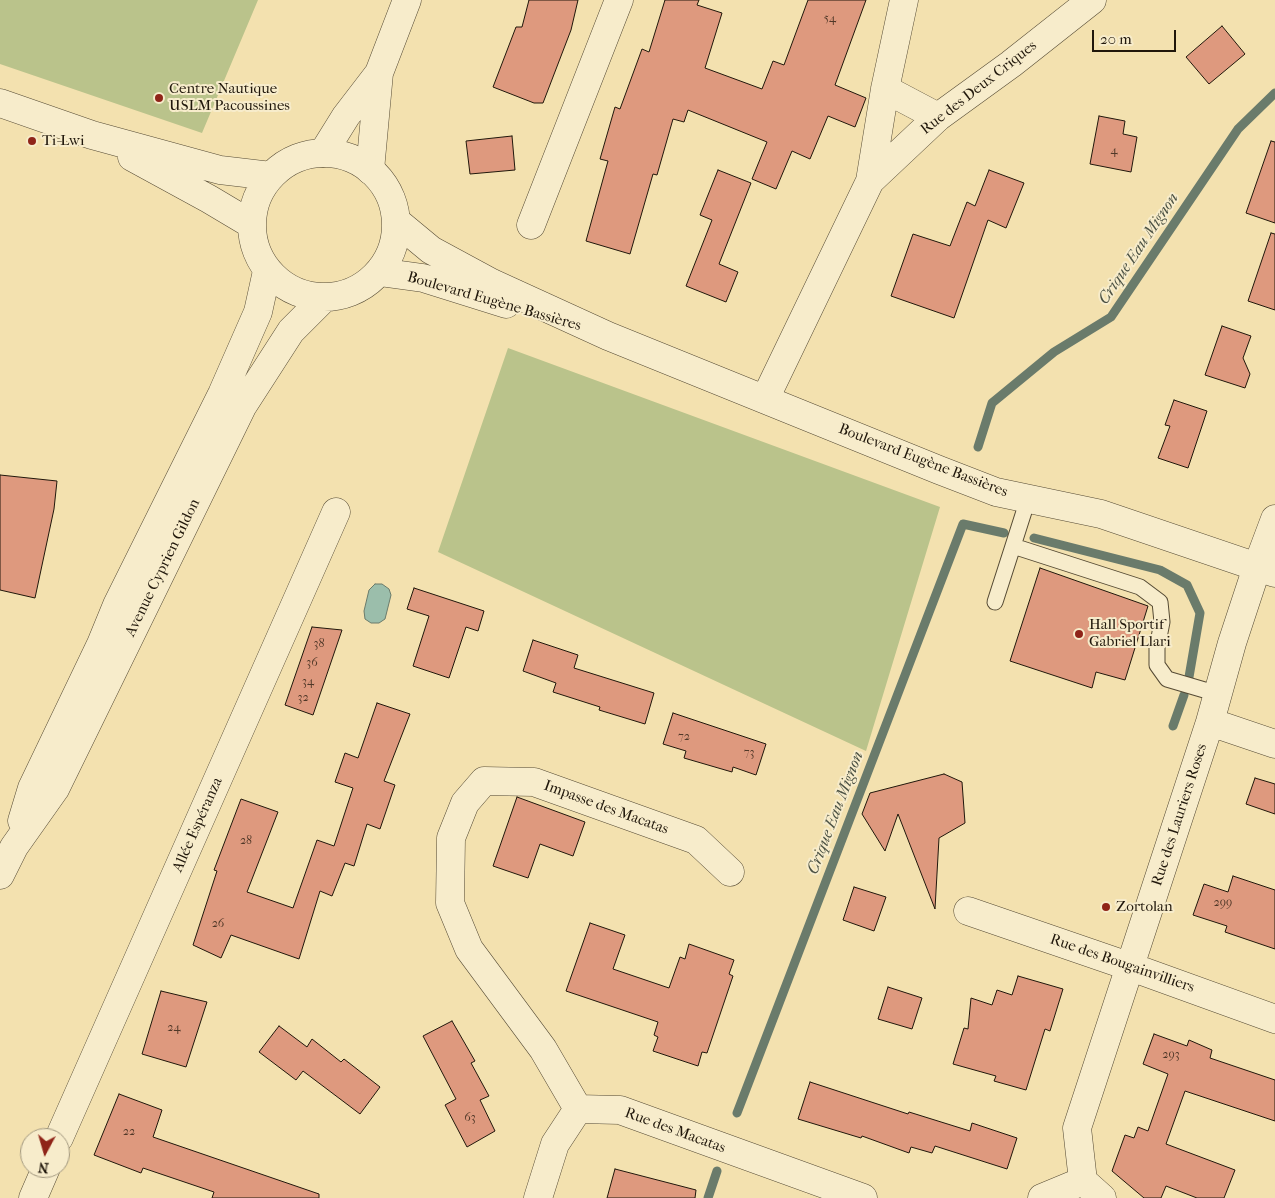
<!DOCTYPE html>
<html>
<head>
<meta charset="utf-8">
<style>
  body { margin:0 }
  #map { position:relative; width:1275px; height:1198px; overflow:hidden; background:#f3e1af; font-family:"IM FELL French Canon",serif }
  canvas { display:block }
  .north { position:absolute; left:20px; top:1128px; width:50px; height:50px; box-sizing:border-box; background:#f7eccb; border:1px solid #a1977e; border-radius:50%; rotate:186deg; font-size:14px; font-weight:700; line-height:20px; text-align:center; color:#20170b }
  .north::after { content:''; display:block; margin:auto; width:18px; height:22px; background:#8f2418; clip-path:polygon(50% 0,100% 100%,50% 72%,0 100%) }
  .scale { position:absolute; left:1092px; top:30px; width:84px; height:22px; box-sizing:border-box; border:2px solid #20170b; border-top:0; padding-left:6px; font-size:15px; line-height:18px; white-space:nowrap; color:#20170b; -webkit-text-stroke:4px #f7eccb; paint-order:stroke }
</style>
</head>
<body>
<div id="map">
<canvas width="1275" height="1198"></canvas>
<div class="north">N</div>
<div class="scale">20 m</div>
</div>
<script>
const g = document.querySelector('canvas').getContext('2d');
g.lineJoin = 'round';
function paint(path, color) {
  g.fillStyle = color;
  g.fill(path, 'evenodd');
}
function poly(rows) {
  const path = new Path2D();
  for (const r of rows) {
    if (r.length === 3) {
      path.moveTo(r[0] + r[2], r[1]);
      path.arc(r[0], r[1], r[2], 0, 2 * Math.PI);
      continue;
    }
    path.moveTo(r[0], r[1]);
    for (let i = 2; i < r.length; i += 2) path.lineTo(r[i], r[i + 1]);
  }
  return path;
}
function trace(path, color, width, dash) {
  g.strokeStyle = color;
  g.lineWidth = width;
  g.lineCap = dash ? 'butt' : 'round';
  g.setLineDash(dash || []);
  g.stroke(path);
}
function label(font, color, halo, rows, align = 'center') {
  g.font = font + ' "IM FELL French Canon",serif';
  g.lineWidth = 4;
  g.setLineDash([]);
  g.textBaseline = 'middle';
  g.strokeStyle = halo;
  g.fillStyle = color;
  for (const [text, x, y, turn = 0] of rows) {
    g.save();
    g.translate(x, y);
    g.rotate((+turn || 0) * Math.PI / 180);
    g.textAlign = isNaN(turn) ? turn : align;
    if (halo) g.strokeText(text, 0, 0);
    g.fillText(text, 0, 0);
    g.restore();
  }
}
paint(poly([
  [0,0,258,0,202,133,0,64],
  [508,348,940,507,866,751,438,552]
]), '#bac38b');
const water = poly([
  [375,584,382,584,389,589,391,595,385,619,379,623,371,623,365,619,364,611,369,590,375,584]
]);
paint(water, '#9bbeab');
trace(water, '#6a7b6b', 1);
trace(poly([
  [978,447,992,403,1054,352,1111,317,1238,129,1275,93],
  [1034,538,1160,570,1187,585,1200,613,1189,677],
  [1173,726,1184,695],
  [737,1113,963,524,1004,533],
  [708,1198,717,1171]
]), '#6a7b6b', 9);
const building = poly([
  [529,0,578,0,571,30,543,103,534,103,493,87,516,27,522,27,529,0],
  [665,0,699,0,697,5,722,13,705,68,762,89,773,61,784,65,808,0,866,0,835,85,866,98,855,127,828,116,810,159,792,151,776,189,752,179,767,142,688,110,684,122,673,119,657,175,653,174,630,254,586,241,608,161,600,159,615,107,620,109,642,49,649,52,665,0],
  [1222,26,1245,54,1209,84,1186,57,1222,26],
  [1099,116,1125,121,1123,134,1137,137,1131,172,1090,164,1099,116],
  [512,136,515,170,470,174,466,141,512,136],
  [1271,141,1275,142,1275,223,1246,213,1271,141],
  [718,170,751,183,719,264,738,272,726,302,686,286,712,220,700,215,718,170],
  [989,170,1024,183,1006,228,988,220,954,318,891,296,913,234,950,246,967,202,975,206,989,170],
  [1271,233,1275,234,1275,310,1248,301,1271,233],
  [1222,326,1251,336,1243,358,1250,374,1245,388,1205,375,1222,326],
  [1174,400,1207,411,1188,468,1158,458,1170,426,1165,425,1174,400],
  [0,475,57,481,54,509,35,598,0,590,0,475],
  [1040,568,1148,606,1125,680,1096,672,1092,688,1010,661,1040,568],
  [414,588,484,611,478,631,466,627,449,678,413,666,429,616,407,609,414,588],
  [312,627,342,630,313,715,285,705,312,627],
  [533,640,578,655,574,668,654,693,645,724,599,710,600,707,553,692,556,683,523,671,533,640],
  [377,703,410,714,384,781,395,785,380,829,367,824,354,866,345,863,332,896,320,891,299,959,231,935,221,958,193,945,217,871,214,870,241,799,278,812,247,892,293,908,317,840,334,846,353,788,335,782,345,753,358,758,377,703],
  [673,713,766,744,756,775,733,767,732,772,684,758,686,751,663,744,673,713],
  [944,774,962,782,965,823,939,838,935,909,898,814,885,851,862,814,870,793,944,774],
  [1255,778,1275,784,1275,814,1246,804,1255,778],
  [517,797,585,822,573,856,540,844,528,878,493,866,517,797],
  [1233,876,1275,890,1275,949,1225,932,1227,926,1193,915,1204,884,1228,892,1233,876],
  [854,887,886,897,874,931,843,920,854,887],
  [590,923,625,935,613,969,669,988,680,957,685,959,689,944,734,960,729,974,733,976,707,1053,702,1052,698,1066,653,1051,658,1037,654,1035,658,1022,566,991,590,923],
  [1018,976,1063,989,1050,1031,1045,1029,1026,1090,994,1081,996,1076,953,1064,964,1028,968,1029,971,998,992,1005,997,990,1012,995,1018,976],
  [888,987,922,998,912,1029,878,1019,888,987],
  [161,991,207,1002,186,1067,142,1054,161,991],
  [452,1021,475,1061,471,1063,489,1096,480,1100,495,1131,467,1147,445,1105,456,1099,423,1036,452,1021],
  [279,1026,307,1047,312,1039,341,1062,344,1059,380,1087,360,1114,303,1071,296,1080,259,1052,279,1026],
  [1154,1034,1187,1046,1189,1040,1212,1050,1210,1058,1275,1080,1275,1121,1185,1091,1166,1144,1235,1170,1224,1198,1197,1198,1166,1186,1161,1198,1144,1198,1112,1171,1125,1135,1134,1138,1138,1127,1148,1131,1168,1074,1143,1064,1154,1034],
  [810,1082,908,1114,909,1112,970,1131,972,1123,1017,1138,1007,1169,935,1146,932,1153,911,1147,909,1153,862,1136,861,1138,798,1119,810,1082],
  [119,1094,162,1110,153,1137,319,1194,319,1198,212,1198,214,1192,143,1168,141,1173,94,1155,119,1094],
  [615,1169,696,1190,695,1198,607,1198,615,1169]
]);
paint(building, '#de997e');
trace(building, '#20170b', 1);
const service = poly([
  [1028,499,1013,546,1140,587,1160,602,1162,622,1157,648,1157,665,1167,679,1218,694],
  [995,602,1013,546]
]);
const minor = poly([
  [885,89,938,117],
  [323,153,346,116,379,73],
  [370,170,379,73,407,0],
  [870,181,938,117,1011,64,1092,0],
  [531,225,619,0],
  [765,399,870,181,885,89,904,0],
  [1210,722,1275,744],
  [968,911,1131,967,1275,1019],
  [578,1109,543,1049,469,949,450,903,451,838,465,803,484,781,534,782,696,840,730,872],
  [59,1138,336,512],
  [33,1198,46,1168],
  [538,1198,555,1144,578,1109,620,1110,863,1198],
  [1042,1198,1083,1181],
  [1102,1198,1083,1181,1077,1128,1210,722,1232,643,1257,567,1275,519]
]);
const tertiary = poly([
  [0,103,92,135,220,170,271,176],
  [324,225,72],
  [132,157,209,199,251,224],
  [396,221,431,250,492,283,608,336,939,470,996,492,1101,514,1275,573],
  [379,272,423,278,506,304],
  [22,821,32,788,101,644,117,605,222,394,258,312,267,271],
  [0,875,14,847,55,789,242,407,291,331,324,298]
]);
trace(service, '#554a34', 17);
trace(minor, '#554a34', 29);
trace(tertiary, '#554a34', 29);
trace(service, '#f7eccb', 15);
trace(minor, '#f7eccb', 28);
trace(tertiary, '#f7eccb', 28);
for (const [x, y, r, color] of [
  [159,98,5,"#8f2418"],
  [32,141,5,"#8f2418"],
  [1079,634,5,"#8f2418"],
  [1106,907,5,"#8f2418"]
]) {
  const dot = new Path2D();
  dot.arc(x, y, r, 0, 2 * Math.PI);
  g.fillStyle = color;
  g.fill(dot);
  trace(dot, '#f7eccb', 2);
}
label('12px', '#503828', null, [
  ["54",830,19],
  ["4",1114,151],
  ["38",319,644],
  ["36",312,663],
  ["34",308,682],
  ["32",303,698],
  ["72",684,737],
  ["73",749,753],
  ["28",246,841],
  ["299",1223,903],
  ["26",218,924],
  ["24",174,1028],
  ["293",1171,1055],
  ["63",470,1118],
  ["22",129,1132]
]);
label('15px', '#20170b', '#f7eccb', [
  ["Rue des Deux Criques",979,88,-38],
  ["Boulevard Eugène Bassières",494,302,16],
  ["Boulevard Eugène Bassières",923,461,21],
  ["Avenue Cyprien Gildon",163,568,-64],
  ["Impasse des Macatas",606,808,20],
  ["Rue des Lauriers Roses",1180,815,-72],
  ["Allée Espéranza",198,825,-66],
  ["Rue des Bougainvilliers",1122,964,19],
  ["Rue des Macatas",675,1131,20]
]);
label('15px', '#20170b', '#f7eccb', [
  ["Centre Nautique",169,89],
  ["USLM Pacoussines",169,106],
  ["Ti-Lwi",42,141],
  ["Hall Sportif",1089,625],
  ["Gabriel Llari",1089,642],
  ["Zortolan",1116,907]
], 'left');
label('italic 16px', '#4b5143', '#f7eccb', [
  ["Crique Eau Mignon",1139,249,-56],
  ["Crique Eau Mignon",836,813,-69]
]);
</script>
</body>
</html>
